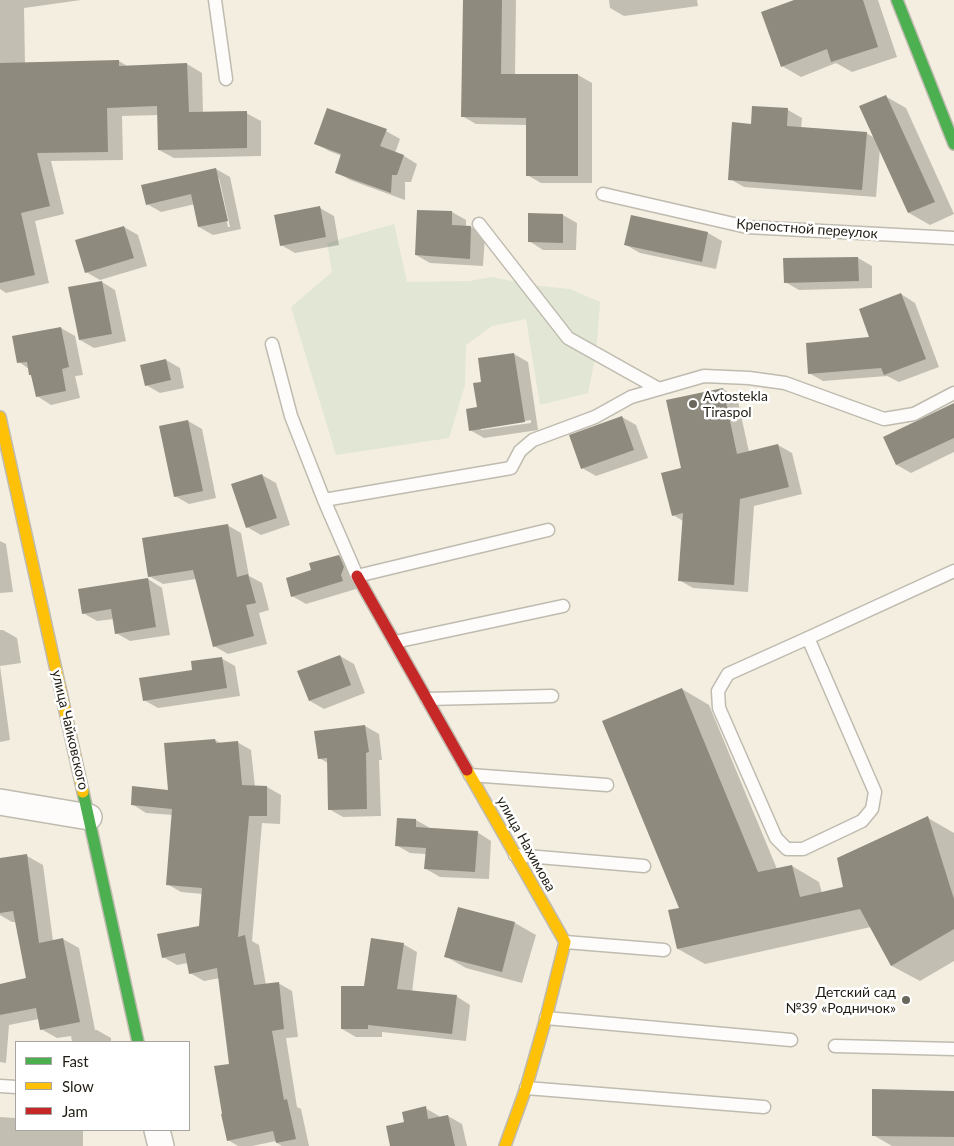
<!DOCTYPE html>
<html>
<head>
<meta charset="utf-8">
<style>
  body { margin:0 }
  #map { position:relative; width:954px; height:1146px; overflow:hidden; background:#f3eedf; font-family:Lato,sans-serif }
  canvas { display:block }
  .legend { position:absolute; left:15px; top:1041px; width:175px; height:90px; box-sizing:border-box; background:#fff; border:1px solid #a6a5a1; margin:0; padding:6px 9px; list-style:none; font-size:15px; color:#211d14 }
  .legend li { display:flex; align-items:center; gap:10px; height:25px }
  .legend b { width:25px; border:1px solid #a6a5a1 }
</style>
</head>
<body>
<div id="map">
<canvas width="954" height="1146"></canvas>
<ul class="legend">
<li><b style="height:6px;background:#4caf50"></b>Fast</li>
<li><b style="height:6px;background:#ffc107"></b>Slow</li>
<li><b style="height:6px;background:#c62828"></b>Jam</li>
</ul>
</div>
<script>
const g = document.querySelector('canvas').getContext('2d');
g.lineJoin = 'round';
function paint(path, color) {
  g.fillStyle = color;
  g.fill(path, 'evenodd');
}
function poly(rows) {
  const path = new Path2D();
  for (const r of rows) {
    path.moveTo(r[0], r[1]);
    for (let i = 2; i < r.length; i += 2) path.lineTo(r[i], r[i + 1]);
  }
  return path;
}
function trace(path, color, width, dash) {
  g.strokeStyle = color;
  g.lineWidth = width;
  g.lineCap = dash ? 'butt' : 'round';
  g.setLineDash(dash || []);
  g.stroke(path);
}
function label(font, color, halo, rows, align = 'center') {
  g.font = font + ' Lato,sans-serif';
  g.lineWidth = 5;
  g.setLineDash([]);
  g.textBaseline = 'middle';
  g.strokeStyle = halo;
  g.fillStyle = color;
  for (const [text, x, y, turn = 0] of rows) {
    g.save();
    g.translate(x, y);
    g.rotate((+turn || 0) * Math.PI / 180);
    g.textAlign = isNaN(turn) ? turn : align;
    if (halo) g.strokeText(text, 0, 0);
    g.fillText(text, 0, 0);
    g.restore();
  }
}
paint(poly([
  [394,224,407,282,470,281,492,277,531,285,570,289,600,302,596,353,588,393,540,405,526,319,492,326,466,345,465,385,449,438,336,455,291,307,332,272,327,243]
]), '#e2e7d5');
paint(poly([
  [0,0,81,0,24,8,25,64,119,61,127,66,187,64,202,73,203,113,246,113,261,121,261,156,174,158,159,150,159,115,122,116,123,160,51,161,64,214,35,221,49,283,6,293,0,289],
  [464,0,516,0,515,75,578,75,592,83,592,183,541,183,527,175,528,125,476,124,462,116],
  [609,0,697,0,698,6,624,16,610,8],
  [798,0,878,0,897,57,852,72,836,63,801,77,782,66],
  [885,96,906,108,954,214,930,225,909,213,880,148,876,197,744,187,730,179,752,125,788,110,802,118,801,129,866,133,875,138],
  [386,131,400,139,395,153,404,156,417,164,411,182,405,182,405,200,350,180,336,172,342,156,329,151,315,143],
  [216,169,230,177,241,229,213,235,199,227,195,204,161,212,147,204],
  [217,178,219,178,230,227,228,227],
  [320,208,334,216,339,245,295,253,281,245],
  [418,211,452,212,466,220,466,227,471,227,485,235,483,266,430,263,416,255],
  [530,214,563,215,577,223,576,250,543,250,529,241],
  [632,216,708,233,722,241,716,269,640,253,626,245],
  [124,227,138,235,147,266,100,280,86,272],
  [858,258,872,266,872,288,799,290,785,282],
  [102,282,115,290,126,341,94,348,80,340],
  [901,294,915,303,939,367,899,382,887,376,823,381,809,373,871,338],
  [61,328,75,336,83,375,75,376,80,398,51,405,37,396,29,369,19,362],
  [514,354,528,362,538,430,484,438,470,430,478,408,483,383],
  [531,420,531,423,481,430,481,428],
  [166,360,180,368,184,388,160,393,146,385],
  [723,389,737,397,749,452,778,445,792,453,802,494,754,506,748,592,693,588,679,580,683,521,673,515,682,469],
  [954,405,954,452,911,473,897,465,885,438],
  [622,417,636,425,648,458,596,476,582,468],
  [188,421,202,429,216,498,189,504,175,496],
  [262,475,276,483,290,525,261,535,247,527],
  [227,525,241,533,249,576,262,583,269,610,259,613,267,644,228,654,214,646,196,579,163,584,149,576],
  [0,541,6,544,13,592,0,593],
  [339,556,353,564,356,589,306,604,292,596,312,571],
  [148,579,162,588,170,635,130,641,116,633,114,619,97,621,83,613],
  [0,630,3,630,17,638,21,663,0,666,10,740,0,742],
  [340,656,354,664,365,693,324,709,310,701],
  [221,658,235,666,240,696,158,708,144,700,194,671],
  [682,689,709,705,777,869,792,866,819,882,822,893,845,888,928,818,954,833,954,961,920,981,892,966,871,927,705,964,678,949,681,908],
  [365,726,379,734,382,760,379,760,381,816,343,817,329,809,328,763,319,758],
  [215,740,222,744,237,742,251,750,255,787,267,787,281,795,280,824,262,823,252,941,259,945,266,985,278,983,292,991,298,1037,286,1038,297,1107,301,1109,309,1146,282,1146,277,1143,276,1141,252,1146,238,1146,228,1140,230,1065,220,978,204,981,190,973,188,963,177,965,163,957,200,927,203,894,181,892,167,884,173,815,146,813,132,804,169,791],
  [416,820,430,828,477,832,491,841,489,879,440,877,426,869,426,854,410,853,396,845],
  [27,856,43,865,53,941,63,939,79,948,95,1030,97,1030,111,1038,111,1042,72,1042,71,1036,57,1038,41,1029,39,1019,9,1025,6,1063,0,1062,0,985,28,979,16,922,12,922,0,915,0,859],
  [459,908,515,923,536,935,522,983,466,968,445,956],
  [403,944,417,952,412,992,456,996,470,1005,466,1041,382,1032,382,1037,356,1037,342,1029,365,987],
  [954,1092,954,1146,892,1146,873,1135],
  [425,1108,439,1116,440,1118,448,1116,462,1124,467,1146,391,1146,405,1123],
  [0,1117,16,1118,16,1130,83,1130,83,1146,0,1146]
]), '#0003');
paint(poly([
  [463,0,502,0,501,74,578,74,578,176,526,176,526,118,461,117],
  [794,0,863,0,878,47,831,62,827,49,781,67,761,12],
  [119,60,119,66,187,63,189,112,247,111,247,148,158,150,157,106,107,108,108,152,37,153,50,206,21,213,35,275,0,283,0,63],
  [886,95,935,202,908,213,859,106],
  [752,106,788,108,787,126,867,132,862,190,728,180,732,122,751,124],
  [327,108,387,129,380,146,404,155,397,175,392,175,391,193,335,173,341,154,314,144],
  [216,168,228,221,198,227,191,194,146,205,141,185],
  [320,206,326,237,280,246,274,215],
  [417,210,452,211,452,225,471,226,470,259,415,255],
  [528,213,563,214,563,243,528,242],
  [631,215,708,232,702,262,624,245],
  [124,226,134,258,85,273,75,240],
  [858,257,859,281,784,283,783,258],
  [102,281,112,334,79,340,68,287],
  [901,293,926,359,884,375,881,368,808,374,806,343,869,337,859,309],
  [61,327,69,367,62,369,66,391,36,397,31,375,29,375,27,362,17,363,12,336],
  [514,353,525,422,469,431,466,409,477,407,473,383,481,382,478,358],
  [166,359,171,380,145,386,140,365],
  [723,388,737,454,778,444,789,487,740,499,734,585,678,581,683,513,672,516,661,473,681,468,666,400],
  [954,403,954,438,896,465,883,437],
  [622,416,634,450,581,469,569,435],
  [188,420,203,491,174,497,159,426],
  [262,474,277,518,246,528,231,484],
  [228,524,237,577,248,574,256,603,246,605,254,636,213,647,193,570,148,577,142,538],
  [339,555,344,567,341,575,343,581,291,597,286,578,311,570,309,563],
  [148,578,156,627,115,634,111,609,82,614,78,589],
  [340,655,351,685,309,701,297,671],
  [222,657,227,688,143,701,139,678,192,670,191,661],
  [682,688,758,872,792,865,800,897,843,887,837,858,928,816,954,899,954,929,891,966,860,909,677,949,668,910,679,908,602,721],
  [365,725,369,752,366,753,367,809,328,810,327,758,318,759,314,731],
  [215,739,216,743,238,741,242,785,267,786,267,816,249,816,238,937,245,935,254,985,279,982,284,1029,272,1031,284,1100,287,1099,296,1139,276,1143,273,1131,227,1141,221,1114,222,1114,214,1066,229,1064,217,968,189,974,185,953,162,958,157,934,199,926,202,888,166,885,172,809,131,805,132,786,168,790,164,743],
  [397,818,416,819,416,827,478,831,475,872,424,869,426,848,395,846],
  [27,854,39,943,63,938,80,1022,40,1030,36,1008,0,1015,0,984,26,978,13,911,0,913,0,858],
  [458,907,515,922,502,972,444,957],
  [371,938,404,943,397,989,457,995,452,1034,368,1025,368,1029,341,1029,341,986,364,986],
  [872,1089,954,1091,954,1137,872,1136],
  [426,1106,428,1119,448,1115,455,1146,390,1146,386,1126,404,1122,402,1112]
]), '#8e8a7e');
const lane = poly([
  [215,0,226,79],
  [603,194,747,227,954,238],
  [479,224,568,338,659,389],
  [272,344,291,416,324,500,357,576,548,530],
  [324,500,511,468,520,451,533,440,595,417,631,397,704,376,749,378,785,383,884,419,914,414,954,393],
  [808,638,875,792,872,809,862,821,803,849,787,849,776,838,719,708,718,691,728,674,808,638,954,571],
  [395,642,563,606],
  [427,699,552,696],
  [470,775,607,785],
  [515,855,644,866],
  [565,942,664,950],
  [546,1018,791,1040],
  [835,1046,954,1049],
  [0,1086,16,1087],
  [526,1088,764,1107]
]);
const street = poly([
  [0,802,89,817],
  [157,1130,161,1146]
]);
const fast = poly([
  [897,0,954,144],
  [83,792,138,1042]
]);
const slow = poly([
  [0,417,83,792],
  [467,770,565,942,546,1018,526,1088,505,1146]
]);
const jam = poly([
  [357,576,467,770]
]);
trace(lane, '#bfbbb0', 15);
trace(street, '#bfbbb0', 28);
trace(fast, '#bfbbb0', 14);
trace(slow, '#bfbbb0', 14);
trace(jam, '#bfbbb0', 14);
trace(lane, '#fdfcfa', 12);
trace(street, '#fdfcfa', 25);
trace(fast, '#4caf50', 11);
trace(slow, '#ffc107', 11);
trace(jam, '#c62828', 11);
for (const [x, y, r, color] of [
  [693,404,5,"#6a665b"],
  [906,1000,5,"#6a665b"]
]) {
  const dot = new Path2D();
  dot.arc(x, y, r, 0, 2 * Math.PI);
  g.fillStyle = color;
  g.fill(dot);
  trace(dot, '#fff', 2);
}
label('14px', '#211d14', '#fff', [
  ["Крепостной переулок",807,229,4],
  ["улица Чайковского",70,730,77],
  ["улица Нахимова",526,844,61]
]);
label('14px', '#211d14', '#fff', [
  ["Avtostekla",703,396],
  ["Tiraspol",703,412],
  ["Детский сад",896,992,"right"],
  ["№39 «Родничок»",896,1008,"right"]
], 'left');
</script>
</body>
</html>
